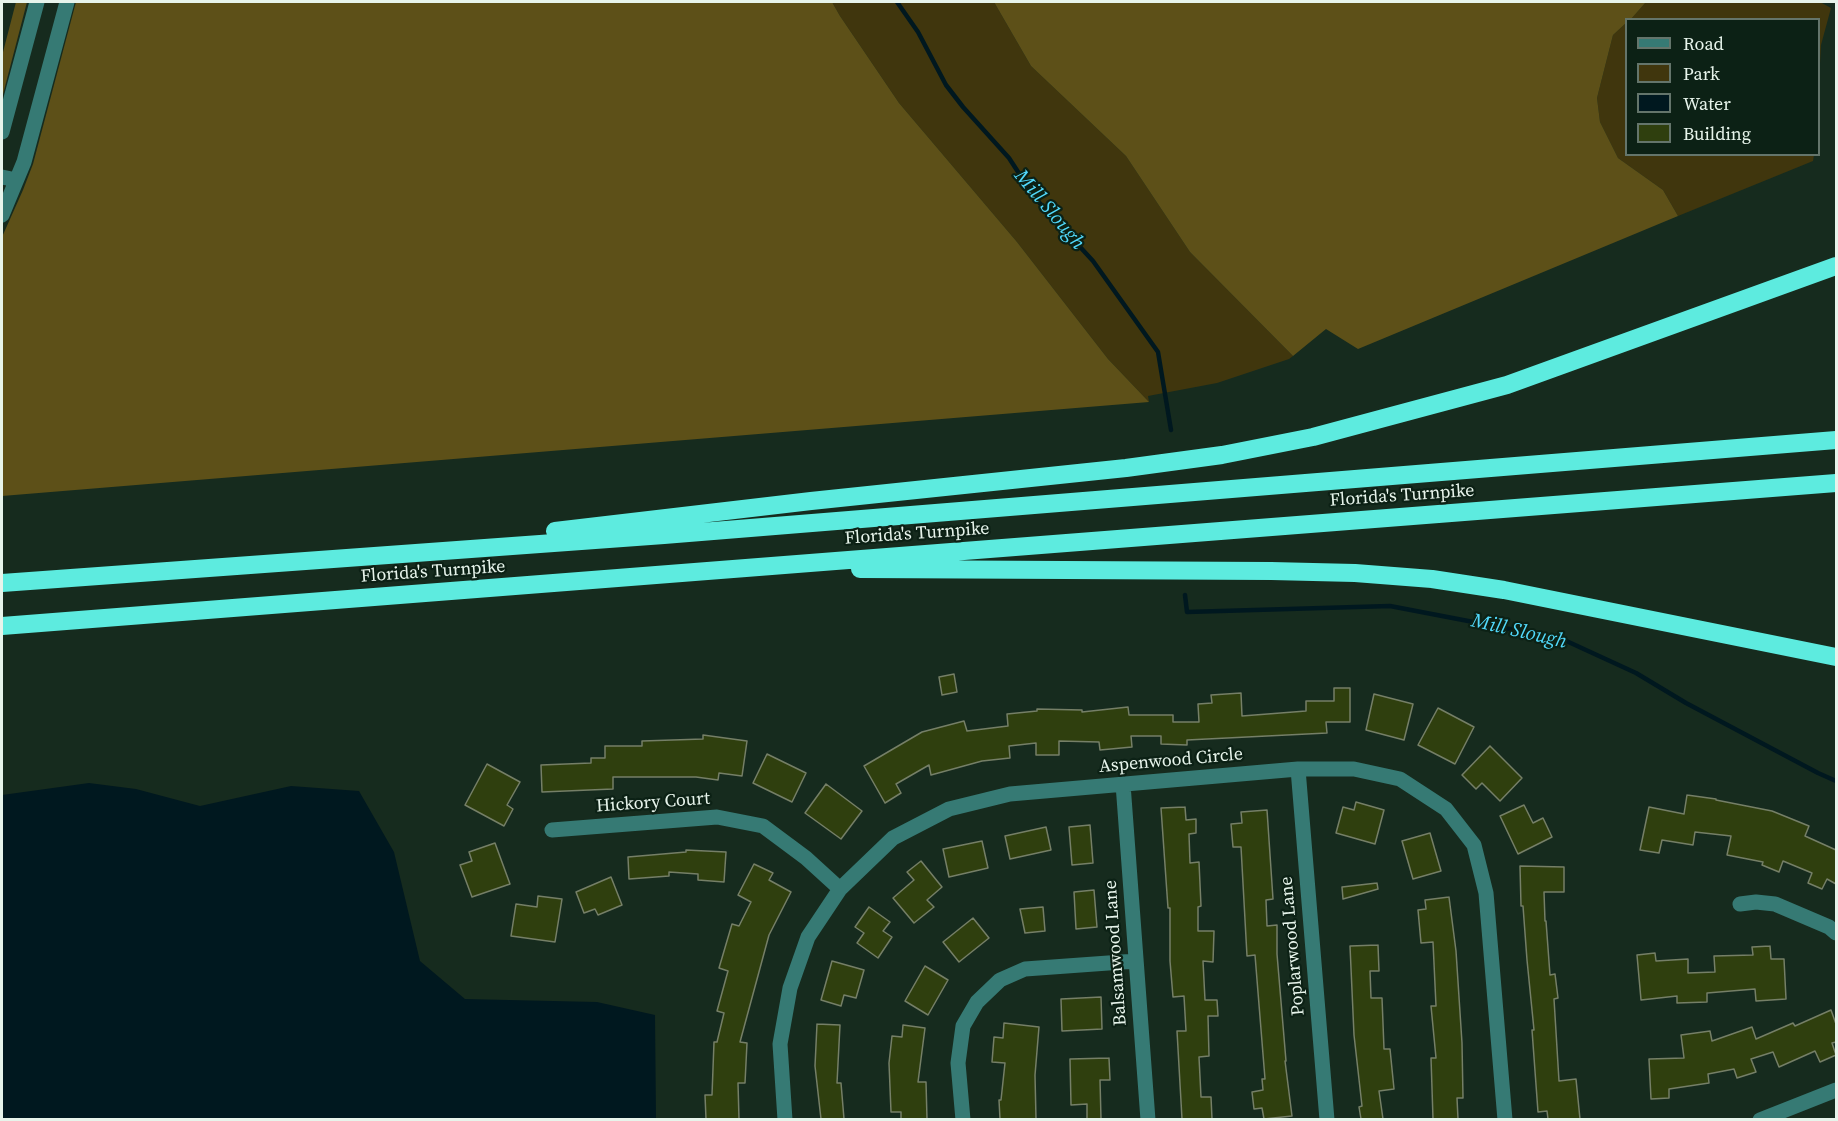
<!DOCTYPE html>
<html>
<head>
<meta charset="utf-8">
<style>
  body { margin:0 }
  #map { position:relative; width:1838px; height:1121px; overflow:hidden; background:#162b1e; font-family:"Source Serif 4",serif }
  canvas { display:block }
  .frame { position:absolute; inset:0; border:3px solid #e7f4eb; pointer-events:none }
  .legend { position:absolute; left:1625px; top:18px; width:195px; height:138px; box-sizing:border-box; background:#0c2115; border:2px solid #64756b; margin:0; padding:8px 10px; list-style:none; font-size:18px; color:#e7f4eb }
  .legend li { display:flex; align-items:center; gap:12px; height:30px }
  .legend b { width:30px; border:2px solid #64756b }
</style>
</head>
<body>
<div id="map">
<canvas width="1838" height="1121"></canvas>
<div class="frame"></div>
<ul class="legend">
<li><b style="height:8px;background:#367a74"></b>Road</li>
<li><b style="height:16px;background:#40360d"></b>Park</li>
<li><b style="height:16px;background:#00181f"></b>Water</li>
<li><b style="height:16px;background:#2f3f0e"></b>Building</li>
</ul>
</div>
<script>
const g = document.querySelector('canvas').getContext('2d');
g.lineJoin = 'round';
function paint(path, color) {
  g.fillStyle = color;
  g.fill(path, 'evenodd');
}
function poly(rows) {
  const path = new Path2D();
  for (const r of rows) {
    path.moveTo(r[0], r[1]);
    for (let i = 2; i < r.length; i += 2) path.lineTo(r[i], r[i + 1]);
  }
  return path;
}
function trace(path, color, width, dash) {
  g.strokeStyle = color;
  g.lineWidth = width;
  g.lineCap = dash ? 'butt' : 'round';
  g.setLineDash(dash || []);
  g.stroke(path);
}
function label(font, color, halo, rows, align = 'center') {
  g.font = font + ' "Source Serif 4",serif';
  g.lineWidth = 4.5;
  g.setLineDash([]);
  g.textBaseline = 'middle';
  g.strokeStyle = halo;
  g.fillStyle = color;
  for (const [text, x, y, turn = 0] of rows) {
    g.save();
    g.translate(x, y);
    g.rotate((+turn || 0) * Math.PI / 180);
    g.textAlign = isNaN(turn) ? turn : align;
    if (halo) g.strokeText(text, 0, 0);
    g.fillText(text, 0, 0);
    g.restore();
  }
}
paint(poly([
  [832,2,994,2,1031,66,1126,156,1190,252,1293,356,1289,359,1217,383,1148,396,1149,402,1108,359,1017,242,899,103,840,16],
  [1646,2,1820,2,1831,8,1821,45,1819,81,1818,20,1630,20],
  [1626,23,1626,154,1814,155,1813,161,1678,216,1663,190,1618,158,1600,122,1597,98,1613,35]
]), '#40360d');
paint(poly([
  [16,2,27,2,2,98,2,56],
  [76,2,832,2,840,16,899,103,1017,242,1108,359,1149,402,2,496,2,237,23,190,33,164],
  [994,2,1646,2,1631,19,1626,20,1626,23,1613,35,1597,98,1600,122,1618,158,1663,190,1678,216,1358,349,1326,329,1293,356,1190,252,1126,156,1031,66]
]), '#5d5018');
paint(poly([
  [89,783,136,789,200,806,291,786,359,791,394,852,420,961,465,999,597,1002,655,1015,656,1119,2,1119,2,795]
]), '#00181f');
trace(poly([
  [897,2,918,32,946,85,963,107,1009,158,1035,198,1093,261,1158,352,1171,430],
  [1185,595,1187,612,1390,606,1562,639,1636,673,1686,703,1818,773,1836,781]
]), '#00181f', 4.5);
const building = poly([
  [954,674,957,692,942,695,939,677,954,674],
  [1334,688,1350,688,1350,722,1326,722,1327,733,1187,740,1187,745,1161,744,1161,736,1131,736,1132,747,1100,750,1099,742,1059,741,1059,755,1036,755,1036,743,1009,746,1010,758,982,761,931,775,929,765,896,784,901,793,885,803,864,766,922,732,964,721,967,731,1008,726,1007,714,1037,711,1037,709,1082,710,1082,712,1128,707,1129,715,1173,715,1173,722,1199,722,1198,704,1212,703,1211,695,1241,693,1242,716,1306,711,1306,701,1334,701,1334,688],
  [1374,694,1413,704,1404,740,1366,730,1374,694],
  [1438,708,1474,727,1455,764,1418,745,1438,708],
  [703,735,747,741,742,776,719,773,718,780,696,777,613,777,613,789,542,792,541,765,591,763,591,758,605,758,605,746,642,746,642,741,703,739,703,735],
  [1490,746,1522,778,1500,801,1482,783,1476,789,1462,775,1490,746],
  [767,754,806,773,792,802,753,783,767,754],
  [487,764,520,782,507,805,513,809,504,826,465,805,487,764],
  [826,784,862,811,841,839,805,813,826,784],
  [1687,795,1716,799,1716,800,1772,811,1809,826,1805,836,1836,850,1836,884,1827,879,1822,889,1808,883,1812,873,1783,861,1779,872,1762,865,1763,862,1727,855,1731,836,1695,832,1693,845,1662,840,1659,853,1640,850,1649,807,1684,814,1687,795],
  [1356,802,1384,810,1375,844,1336,833,1343,807,1354,810,1356,802],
  [1524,805,1533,823,1543,818,1552,837,1518,854,1500,816,1524,805],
  [1185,807,1186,820,1196,819,1196,833,1189,834,1190,863,1199,862,1201,906,1198,907,1198,931,1214,931,1213,962,1203,961,1205,1000,1217,1000,1218,1016,1208,1016,1209,1056,1199,1057,1201,1097,1211,1097,1212,1119,1182,1119,1177,1031,1186,1031,1184,996,1173,997,1170,961,1170,908,1168,908,1161,808,1185,807],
  [1267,810,1273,899,1266,900,1267,926,1277,925,1277,954,1286,1061,1285,1061,1292,1116,1264,1119,1262,1108,1254,1109,1252,1092,1263,1090,1262,1079,1265,1079,1255,955,1247,956,1241,847,1233,847,1231,824,1242,823,1241,812,1267,810],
  [1090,825,1093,863,1072,865,1069,827,1090,825],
  [1046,827,1051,850,1010,859,1005,836,1046,827],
  [1430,833,1441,871,1413,879,1402,841,1430,833],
  [982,841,988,868,949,877,943,849,982,841],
  [495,843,510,884,472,897,460,865,472,861,469,852,495,843],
  [686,850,726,852,724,882,698,880,698,874,669,872,669,876,629,879,628,857,686,852,686,850],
  [921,861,942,887,927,900,934,907,914,923,893,898,914,880,907,872,921,861],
  [754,864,773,873,769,880,791,892,769,935,740,1042,747,1043,745,1083,738,1083,739,1119,706,1119,705,1095,712,1095,714,1042,717,1042,724,1013,717,1011,728,971,719,968,732,924,739,926,751,902,738,895,754,864],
  [1520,866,1564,867,1564,892,1544,892,1545,921,1546,921,1550,975,1555,974,1558,998,1554,999,1559,1081,1576,1079,1580,1119,1548,1119,1547,1111,1538,1112,1532,1030,1534,1030,1527,960,1523,906,1521,906,1520,866],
  [611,877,622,905,598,915,595,909,584,913,576,892,611,877],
  [1377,883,1378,889,1343,899,1342,887,1377,883],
  [1094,890,1097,927,1076,929,1074,892,1094,890],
  [538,896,562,899,555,942,511,936,516,904,537,907,538,896],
  [1449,897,1456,951,1462,1043,1463,1098,1457,1098,1458,1119,1433,1119,1431,1058,1436,1058,1431,1006,1436,1006,1433,942,1421,943,1418,910,1426,909,1425,900,1449,897],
  [869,907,890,922,883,931,892,937,878,958,857,943,864,933,855,927,869,907],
  [1043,907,1045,931,1025,933,1020,909,1043,907],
  [973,918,989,938,959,962,943,942,973,918],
  [1378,945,1379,971,1370,971,1371,998,1382,998,1384,1049,1390,1049,1394,1089,1379,1091,1383,1119,1361,1119,1359,1107,1362,1106,1354,1035,1350,946,1378,945],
  [1770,946,1771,959,1784,959,1786,999,1756,1001,1755,989,1707,993,1707,1002,1677,1003,1677,996,1641,1000,1637,955,1655,953,1656,961,1688,959,1688,973,1715,972,1714,956,1753,955,1752,947,1770,946],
  [832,961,864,970,856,998,844,995,841,1006,821,1000,832,961],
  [925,966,948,980,928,1015,905,1001,925,966],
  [1101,997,1102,1029,1062,1031,1061,999,1101,997],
  [1831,1010,1836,1024,1836,1042,1832,1043,1836,1055,1820,1062,1815,1051,1779,1067,1773,1052,1751,1059,1756,1072,1737,1078,1734,1069,1708,1074,1709,1083,1669,1089,1669,1098,1651,1099,1649,1059,1684,1058,1681,1035,1710,1031,1712,1041,1752,1027,1756,1039,1793,1023,1795,1026,1831,1010],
  [1004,1023,1039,1027,1035,1075,1036,1119,1000,1119,999,1100,1001,1100,1005,1063,992,1062,994,1037,1003,1038,1004,1023],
  [817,1024,840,1025,837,1083,841,1083,844,1119,821,1119,815,1066,817,1024],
  [903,1025,925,1028,918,1082,926,1082,927,1119,901,1119,901,1112,891,1112,889,1063,892,1036,902,1037,903,1025],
  [1109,1058,1110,1080,1100,1080,1101,1119,1087,1119,1087,1104,1071,1105,1070,1059,1109,1058]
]);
paint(building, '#2f3f0e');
trace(building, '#757f67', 1.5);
trace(poly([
  [1298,769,1327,1120],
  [1123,784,1148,1120],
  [552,830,717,817,763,826,806,858,840,889],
  [1740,904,1756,902,1775,904,1829,927,1836,933],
  [785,1120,780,1044,790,988,808,937,840,889,893,838,949,809,1010,794,1298,769,1354,769,1400,779,1446,809,1474,845,1486,893,1505,1120],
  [963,1120,958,1063,963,1026,977,1002,1000,980,1025,969,1136,961],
  [1760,1120,1836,1090]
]), '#367a74', 15);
trace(poly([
  [2,132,37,2],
  [2,177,16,180],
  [2,215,24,162,67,2]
]), '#367a74', 15);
trace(poly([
  [555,531,811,501,1126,468,1222,455,1313,437,1507,385,1836,266],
  [860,569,1271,571,1355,573,1432,579,1504,590,1836,657],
  [2,583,664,535,1836,440],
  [2,626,1836,483]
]), '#5debdf', 18);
label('18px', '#e7f4eb', '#0c2115', [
  ["Florida's Turnpike",1402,496,-4],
  ["Florida's Turnpike",917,534,-4],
  ["Florida's Turnpike",433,572,-4],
  ["Aspenwood Circle",1171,761,-5],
  ["Hickory Court",653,803,-4],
  ["Poplarwood Lane",1293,946,-95],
  ["Balsamwood Lane",1116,953,-94]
]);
label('italic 20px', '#51d8fa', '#0c2115', [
  ["Mill Slough",1049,210,50],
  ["Mill Slough",1519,632,13]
]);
</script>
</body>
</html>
